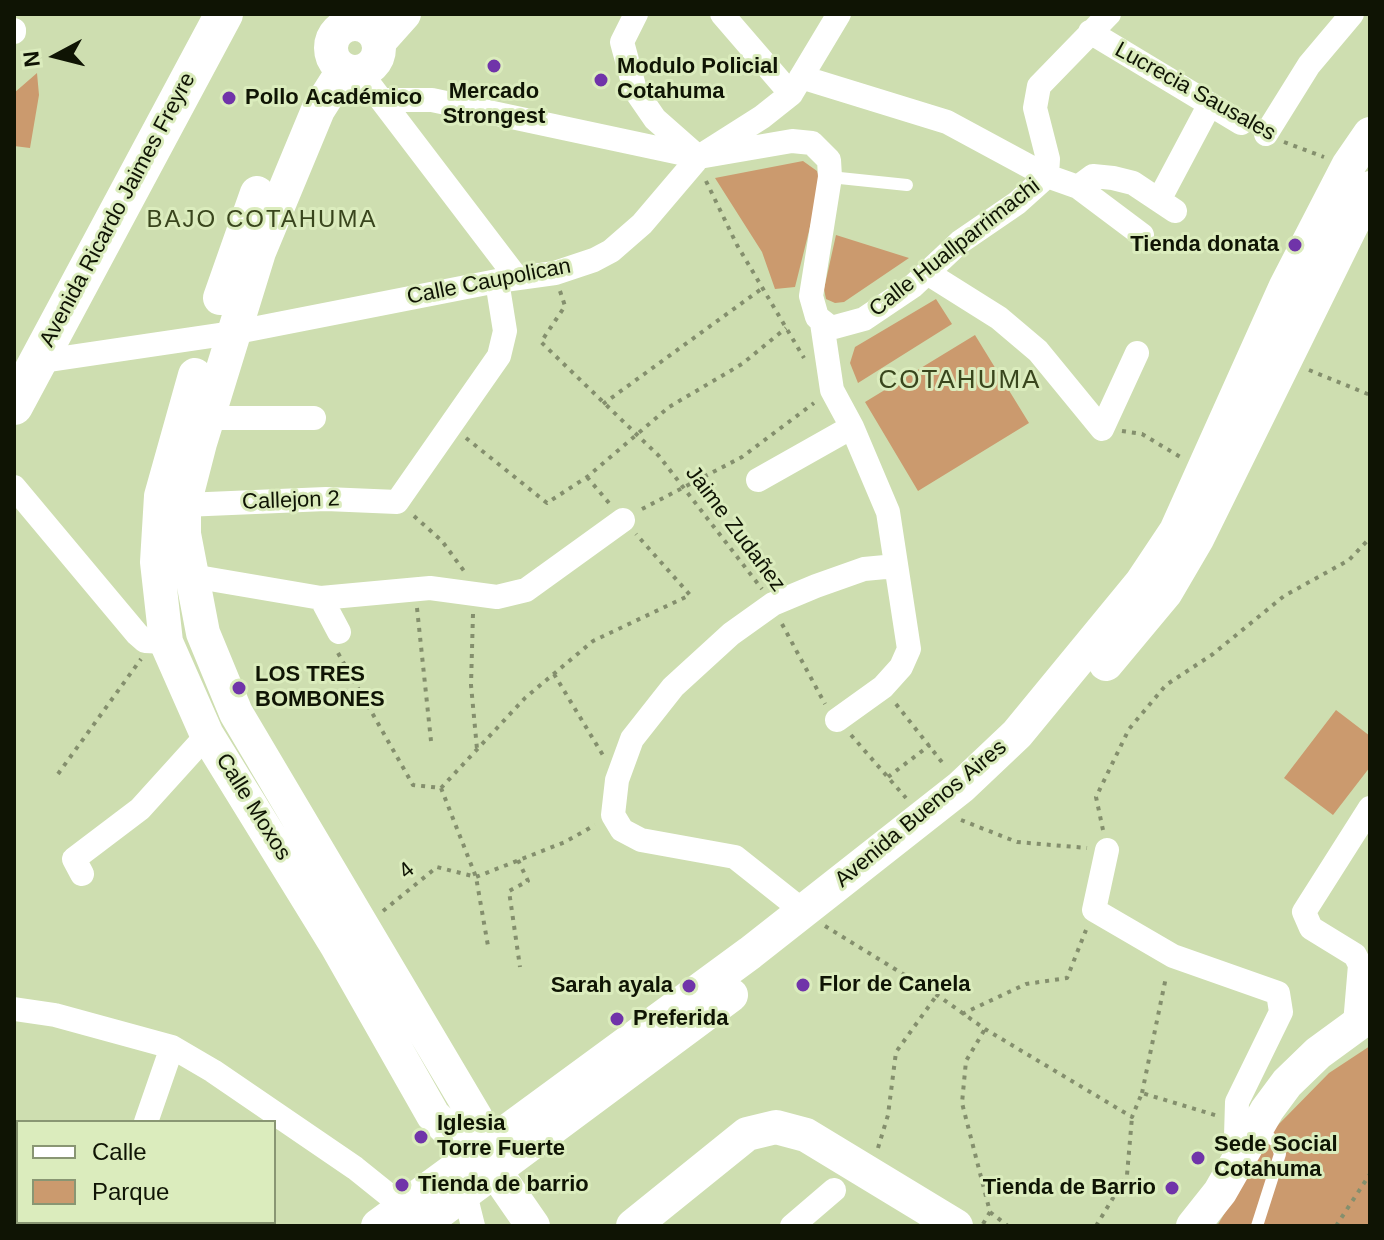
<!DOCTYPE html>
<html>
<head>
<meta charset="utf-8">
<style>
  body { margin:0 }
  #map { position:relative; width:1384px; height:1240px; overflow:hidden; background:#cedeb0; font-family:Helvetica,sans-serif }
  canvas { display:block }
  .frame { position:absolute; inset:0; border:16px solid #0f1404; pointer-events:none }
  .legend { position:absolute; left:16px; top:1120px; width:260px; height:104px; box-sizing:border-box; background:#dbecbd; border:2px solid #899673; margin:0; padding:10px 14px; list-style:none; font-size:24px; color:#0f1404 }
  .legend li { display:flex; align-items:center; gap:16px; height:40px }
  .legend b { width:40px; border:2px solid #899673 }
  .north { position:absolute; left:16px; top:16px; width:80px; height:80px; -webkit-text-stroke:6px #dbecbd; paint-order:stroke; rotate:263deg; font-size:22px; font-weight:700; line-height:32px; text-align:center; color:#0f1404 }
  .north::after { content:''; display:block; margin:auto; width:28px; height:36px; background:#0f1404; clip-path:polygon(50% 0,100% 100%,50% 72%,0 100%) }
</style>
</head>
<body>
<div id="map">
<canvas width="1384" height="1240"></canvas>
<div class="frame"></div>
<ul class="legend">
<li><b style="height:10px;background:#fff"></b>Calle</li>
<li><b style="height:22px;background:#cb9a6e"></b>Parque</li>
</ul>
<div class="north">N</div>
</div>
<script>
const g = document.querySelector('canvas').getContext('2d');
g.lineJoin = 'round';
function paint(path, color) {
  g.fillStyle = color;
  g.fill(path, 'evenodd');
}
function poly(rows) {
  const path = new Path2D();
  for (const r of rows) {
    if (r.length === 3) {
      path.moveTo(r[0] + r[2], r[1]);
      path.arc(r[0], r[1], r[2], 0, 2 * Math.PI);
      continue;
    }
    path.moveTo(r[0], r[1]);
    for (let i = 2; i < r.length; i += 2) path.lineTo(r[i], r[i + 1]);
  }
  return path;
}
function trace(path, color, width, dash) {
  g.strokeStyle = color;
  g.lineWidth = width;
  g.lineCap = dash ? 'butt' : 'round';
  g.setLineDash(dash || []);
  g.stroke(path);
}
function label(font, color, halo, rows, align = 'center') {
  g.font = font + ' Helvetica,sans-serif';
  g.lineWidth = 6;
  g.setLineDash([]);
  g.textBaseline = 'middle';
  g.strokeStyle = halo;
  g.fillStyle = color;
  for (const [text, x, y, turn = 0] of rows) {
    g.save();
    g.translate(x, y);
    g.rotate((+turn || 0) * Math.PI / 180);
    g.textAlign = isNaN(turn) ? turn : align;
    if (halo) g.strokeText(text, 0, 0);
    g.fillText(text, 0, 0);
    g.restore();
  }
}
paint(poly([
  [37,73,39,95,30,148,14,146,14,93],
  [803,161,817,171,821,183,795,287,775,289,762,252,715,178],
  [836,235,909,258,844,302,835,303,826,299,824,289],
  [936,299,952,324,858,383,850,363,855,347],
  [975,335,1029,423,918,491,865,402],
  [1336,710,1370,736,1370,767,1333,815,1284,778],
  [1370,1046,1370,1226,1217,1226,1276,1127,1329,1073]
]), '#cb9a6e');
trace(poly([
  [1284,142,1324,157],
  [706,181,737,245,804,358],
  [560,291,565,306,541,342,659,456,762,589],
  [1309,370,1370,395],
  [603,404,764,287],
  [1122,431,1142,434,1182,458],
  [466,438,547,503,587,477,669,407,742,364,786,328],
  [587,477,609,503],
  [642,509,742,457,814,403],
  [414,516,442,541,464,571],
  [417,608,431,741],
  [473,614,471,685,477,749],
  [782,624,825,704],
  [338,653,413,785,441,788,476,877,488,946],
  [554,674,604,757],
  [896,704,945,766],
  [851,735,906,798],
  [58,774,141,659],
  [888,777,930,745],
  [441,788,525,698,593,641,690,595,636,534],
  [961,820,1017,842,1087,848],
  [1103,830,1096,797,1129,729,1166,685,1213,654,1284,596,1349,560,1370,538],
  [518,860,528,881,509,891,520,967],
  [383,911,437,867,476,877,565,842,595,825],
  [825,926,937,995,985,1029,1132,1117,1142,1093,1218,1116],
  [962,1014,1026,984,1067,978,1086,930],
  [1142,1093,1166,977],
  [878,1148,888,1115,896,1052,937,995],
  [990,1212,1008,1226],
  [983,1224,990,1212,962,1103,966,1061,985,1029],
  [1096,1226,1127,1175,1132,1117],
  [1336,1226,1370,1174]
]), '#848f6d', 4, [4, 6]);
trace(poly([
  [830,177,907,185],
  [1257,1226,1280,1154,1276,1142,1258,1129]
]), '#fff', 12);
trace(poly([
  [636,14,622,42,635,90,655,119,697,156],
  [722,14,791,94],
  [14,30,14,32],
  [1090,32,1241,123],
  [360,72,517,278],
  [801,77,947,122,1047,176,1078,187,1142,235],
  [382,100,432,100,699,157,792,141,812,143,829,160,830,177,811,296,817,317,831,328,864,319,913,286,960,242,1017,203,1047,176,1048,159,1035,108,1039,86,1109,14],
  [1266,134,1309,65,1352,14],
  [1078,187,1093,176,1113,178,1133,183,1175,211],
  [1159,200,1210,104],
  [929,274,999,318,1038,351,1102,429,1137,353],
  [822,323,832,390,852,427,888,512,909,649,901,667,883,687,837,720],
  [36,362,232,333,497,281,555,273,594,260,611,251,642,224,699,157,762,117,791,94,839,14],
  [207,418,314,418],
  [758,480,852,427],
  [14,487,137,634,145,641,166,642],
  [184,505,326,499,397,502,499,356,505,331,497,281],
  [192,576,321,598,430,588,497,597,526,590,623,520],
  [321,598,339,632],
  [1107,850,1094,910,1173,956,1278,993,1281,1012,1237,1102,1236,1136,1247,1146],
  [82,874,74,859,140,809,207,735],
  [803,911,735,857,641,840,622,830,613,815,617,780,632,739,673,687,731,634,773,604,816,586,864,569,896,566],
  [14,1009,55,1015,172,1047,213,1071,355,1168,416,1217],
  [1355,1024,1360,965,1355,955,1311,928,1304,912,1370,808],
  [146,1122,172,1047],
  [465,1194,473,1226],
  [14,1224,19,1222],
  [792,1226,834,1190]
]), '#fff', 24);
trace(poly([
  [355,48,24],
  [379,42,404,14],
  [344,69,318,110,259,252,200,443,184,505,184,534,203,633,236,713,476,1118,477,1145,533,1226],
  [220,298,257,193],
  [195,375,161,496,157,562,166,642,207,735,337,946,433,1115,457,1139,477,1145],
  [1106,664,1166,592,1197,539,1370,188],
  [378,1226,750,953,961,787,1017,734,1142,582,1176,531,1286,286,1348,166,1370,134],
  [420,1226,731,995],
  [633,1226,747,1134,776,1127,806,1135,956,1226],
  [1193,1226,1220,1192,1267,1110,1287,1083,1318,1053,1370,1015]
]), '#fff', 34);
trace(poly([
  [14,406,224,14]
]), '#fff', 38);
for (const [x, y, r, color] of [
  [494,66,8,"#7034a9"],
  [601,80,8,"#7034a9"],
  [229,98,8,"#7034a9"],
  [1295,245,8,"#7034a9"],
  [239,688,8,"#7034a9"],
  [803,985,8,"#7034a9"],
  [689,986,8,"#7034a9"],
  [617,1019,8,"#7034a9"],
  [421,1137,8,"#7034a9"],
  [1198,1158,8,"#7034a9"],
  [402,1185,8,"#7034a9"],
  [1172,1188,8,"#7034a9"]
]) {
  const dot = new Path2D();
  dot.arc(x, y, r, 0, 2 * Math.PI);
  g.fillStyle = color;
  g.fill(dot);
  trace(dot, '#dbecbd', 3);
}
label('bold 22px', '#0f1404', '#dbecbd', [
  ["Modulo Policial",617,67],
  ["Cotahuma",617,92],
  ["Mercado",494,92,"center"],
  ["Strongest",494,117,"center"],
  ["Pollo Académico",245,98],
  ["Tienda donata",1279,245,"right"],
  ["LOS TRES",255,675],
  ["BOMBONES",255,700],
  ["Flor de Canela",819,985],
  ["Sarah ayala",673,986,"right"],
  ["Preferida",633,1019],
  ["Iglesia",437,1124],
  ["Torre Fuerte",437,1149],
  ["Sede Social",1214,1145],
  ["Cotahuma",1214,1170],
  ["Tienda de barrio",418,1185],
  ["Tienda de Barrio",1156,1188,"right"]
], 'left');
label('22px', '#0f1404', '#dbecbd', [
  ["Lucrecia Sausales",1195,92,29],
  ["Avenida Ricardo Jaimes Freyre",118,210,-62],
  ["Calle Huallparrimachi",955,248,-38],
  ["Calle Caupolican",489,282,-11],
  ["Callejon 2",291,501,-2],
  ["Jaime Zudañez",735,529,53],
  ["Calle Moxos",253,807,58],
  ["Avenida Buenos Aires",921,814,-40],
  ["4",407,871,-39]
]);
g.letterSpacing = '2px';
label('24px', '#39451d', '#dbecbd', [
  ["BAJO COTAHUMA",262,220]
]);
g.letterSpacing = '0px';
g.letterSpacing = '2px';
label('26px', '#39451d', '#dbecbd', [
  ["COTAHUMA",960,381]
]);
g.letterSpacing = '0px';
</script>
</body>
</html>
